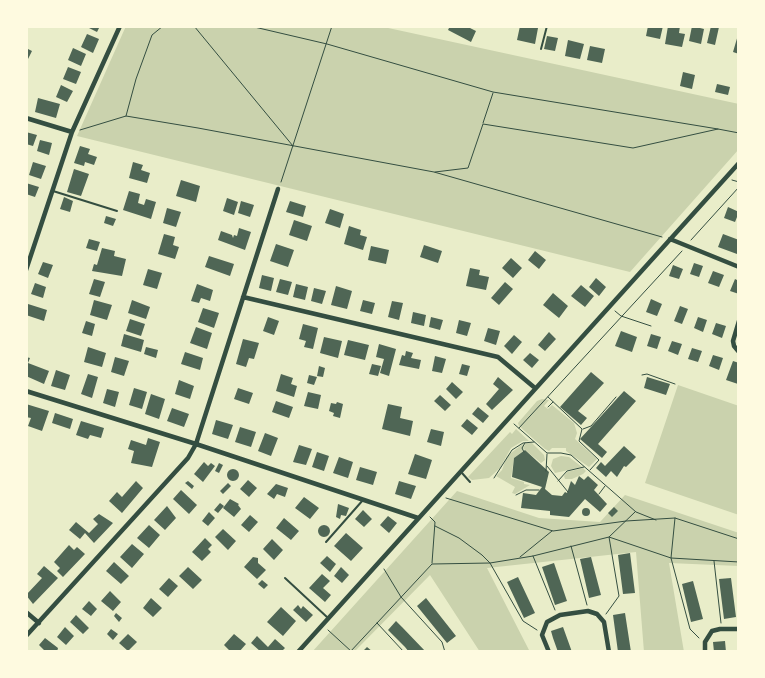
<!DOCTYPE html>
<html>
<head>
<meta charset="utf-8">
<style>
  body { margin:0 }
  #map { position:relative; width:765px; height:678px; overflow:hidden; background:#e9edc9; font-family:"IBM Plex Sans",sans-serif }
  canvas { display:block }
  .frame { position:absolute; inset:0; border:28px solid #fefae0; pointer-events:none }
</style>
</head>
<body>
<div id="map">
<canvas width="765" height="678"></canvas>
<div class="frame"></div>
</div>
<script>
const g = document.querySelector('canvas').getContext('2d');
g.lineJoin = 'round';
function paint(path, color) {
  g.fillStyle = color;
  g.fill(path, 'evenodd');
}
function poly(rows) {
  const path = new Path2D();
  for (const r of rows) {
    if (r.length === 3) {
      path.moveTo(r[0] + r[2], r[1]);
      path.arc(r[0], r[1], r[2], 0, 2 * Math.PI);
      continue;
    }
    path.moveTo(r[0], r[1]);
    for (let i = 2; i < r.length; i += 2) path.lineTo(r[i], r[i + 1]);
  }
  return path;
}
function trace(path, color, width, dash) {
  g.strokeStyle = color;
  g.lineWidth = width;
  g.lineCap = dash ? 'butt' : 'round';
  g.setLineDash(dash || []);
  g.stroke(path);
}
paint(poly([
  [126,26,379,26,739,104,739,149,630,272,77,136],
  [678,385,739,406,739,515,645,483],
  [542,399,549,400,544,406,548,409,552,405,574,423,577,433,575,439,597,459,589,467,566,451,566,448,552,448,549,451,545,449,519,426,518,423,537,401],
  [516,429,529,441,523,441,511,448,500,468,489,478,472,480,468,477,510,432,512,434],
  [524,443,523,451,514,458,511,478,524,482,524,484,530,485,515,494,512,493,515,487,496,476,502,470,507,456],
  [526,443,532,443,544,455,545,460,541,463,525,450,523,448],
  [561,456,569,457,582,467,555,473,551,466,553,459],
  [583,468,586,471,583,474,572,479,565,479,564,476,567,472],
  [457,491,539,518,600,522,625,495,739,533,739,566,669,563,684,652,644,652,636,552,487,568,530,652,480,652,430,575,354,652,312,652]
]), '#cad2ad');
paint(poly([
  [85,26,100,26,97,32],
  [450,26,466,26,476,31,471,42,448,30],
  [520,26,538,28,535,44,517,40],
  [648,26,663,26,660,39,646,36],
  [668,26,680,26,679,33,685,34,682,47,665,44],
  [692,26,704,29,701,44,689,41],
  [711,26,719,27,715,45,707,43],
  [87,34,99,39,93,53,81,47],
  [738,35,739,35,739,54,733,52],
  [547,36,558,38,555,51,544,49],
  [568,40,584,44,580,59,565,56],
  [590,46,605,49,602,63,587,60],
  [26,48,32,51,26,63],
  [73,48,86,54,81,66,68,60],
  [68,67,81,72,76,84,63,79],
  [683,72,695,75,692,89,680,86],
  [717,84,730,87,728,95,715,92],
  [61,85,73,91,67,102,56,97],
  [38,98,60,104,56,118,35,112],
  [26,132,37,135,33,146,26,144],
  [40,140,52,143,49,155,37,151],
  [80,146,90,149,88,154,97,157,94,165,85,162,84,166,74,163],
  [33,162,46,166,41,179,29,175],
  [133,162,143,165,141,170,150,173,147,183,129,178],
  [74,169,89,174,81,196,67,192],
  [181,180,200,186,196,202,176,196],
  [26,183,39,187,35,197,26,194],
  [129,191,140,194,138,203,144,205,146,199,156,202,151,219,123,210],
  [64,197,73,201,70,212,60,209],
  [227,198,238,202,234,215,223,211],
  [241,201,254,205,250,217,238,213],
  [290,201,306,206,303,217,286,212],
  [728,207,739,212,735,222,724,218],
  [167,208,181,212,176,227,163,223],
  [330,209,344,214,340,228,325,223],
  [106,216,116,219,113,226,104,223],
  [294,220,312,226,307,241,289,235],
  [349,226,361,230,360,235,367,237,363,250,344,244],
  [239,228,251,232,245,250,218,240,221,231,232,235,233,238,234,235,237,236],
  [164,234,175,237,173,245,179,247,175,259,158,254],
  [723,234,739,240,737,254,718,247],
  [89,239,100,242,97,251,86,248],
  [276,244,294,250,288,267,270,261],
  [424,245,442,251,438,263,420,257],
  [371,246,389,250,386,264,368,260],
  [102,248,115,251,114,256,126,259,122,276,92,271,94,264,97,265],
  [535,251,546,260,539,269,528,260],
  [209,256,234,264,230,276,205,267],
  [511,258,522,268,513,278,502,268],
  [43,262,53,265,48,278,38,274],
  [694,263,703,266,699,277,690,274],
  [673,265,683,269,679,279,669,276],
  [470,268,480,270,479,275,489,277,486,290,466,286],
  [148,269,162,273,157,289,143,285],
  [713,271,724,275,719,287,708,283],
  [262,275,274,278,271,291,259,288],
  [596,278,606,287,599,296,589,287],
  [94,279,105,282,100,297,89,294],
  [280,279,292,282,288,295,276,292],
  [735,279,739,281,739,294,730,291],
  [505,282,513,289,499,305,491,298],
  [35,283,46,287,43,298,31,294],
  [197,284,213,290,210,301,201,298,199,303,191,301],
  [296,284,308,287,305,300,293,297],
  [581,285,594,296,585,307,571,296],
  [336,286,352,291,347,309,331,305],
  [314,288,326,291,322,304,311,301],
  [553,293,568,306,559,318,543,305],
  [651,299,662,304,657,316,646,312],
  [94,300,112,305,107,320,90,315],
  [132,300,150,307,146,319,128,313],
  [363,300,375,303,372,314,360,311],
  [392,301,403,303,399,320,388,317],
  [28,304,47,310,44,321,26,315],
  [680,306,688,309,682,324,674,321],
  [203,308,219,313,214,328,198,322],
  [413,312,426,315,424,326,411,323],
  [268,317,279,321,274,335,263,331],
  [431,317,443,320,440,330,429,327],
  [698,317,707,320,703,332,694,328],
  [130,319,145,324,141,336,126,331],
  [459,320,471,323,467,336,456,333],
  [86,321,95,324,92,336,82,333],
  [716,323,726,326,722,338,712,334],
  [303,324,318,328,313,349,304,347,306,341,299,339],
  [196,327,212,333,207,349,190,343],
  [488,328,500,331,496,345,484,341],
  [621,331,637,337,632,352,615,346],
  [549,332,556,339,545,351,538,345],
  [124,334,144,340,141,352,121,346],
  [651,334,661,337,657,349,647,346],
  [514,335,522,342,512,354,504,346],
  [324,337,342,341,338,358,320,353],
  [243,339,259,343,254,359,249,358,246,367,236,364],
  [348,340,369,345,365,360,344,355],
  [672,341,682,344,678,355,668,351],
  [379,344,396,349,389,376,380,373,384,359,376,357],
  [88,347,106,353,102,367,84,362],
  [146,347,158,350,156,358,144,354],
  [692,348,702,351,698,362,688,359],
  [406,351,413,353,411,358,421,360,419,369,399,365,402,355,405,356],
  [185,352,203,358,200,370,181,364],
  [530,353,539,360,532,368,523,360],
  [713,355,723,358,719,370,709,366],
  [435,356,446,359,442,373,432,371],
  [26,357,30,358,28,363,49,371,44,384,26,376],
  [115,357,129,361,124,376,111,372],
  [733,361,739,363,738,384,726,380],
  [372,364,381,366,378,376,369,374],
  [462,364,470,366,467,376,459,374],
  [319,366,325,368,323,377,317,376],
  [56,370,70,375,65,390,51,386],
  [591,372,604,383,578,411,587,418,581,425,560,407],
  [88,374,98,377,92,398,81,394],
  [281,374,293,378,291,384,297,386,294,397,276,391],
  [309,375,317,377,314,385,307,383],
  [498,377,513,390,492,410,486,404,499,389,493,384],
  [647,377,670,384,666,395,644,388],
  [179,380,194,386,190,399,175,394],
  [452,382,463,392,456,399,446,389],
  [134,388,147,392,142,409,129,405],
  [238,388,253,393,249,404,234,399],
  [107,389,119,392,115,407,103,403],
  [624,391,636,401,598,444,607,452,602,458,580,439],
  [308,392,321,395,318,409,304,406],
  [151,394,165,399,159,419,145,414],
  [440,395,451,405,445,411,434,401],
  [276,401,293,407,289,418,272,412],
  [337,402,343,404,340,418,333,416,334,413,329,411,331,403,336,404],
  [26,404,49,411,42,431,28,426,31,418,26,417],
  [388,404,402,407,400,418,413,421,410,436,382,429],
  [478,407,489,416,483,423,472,414],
  [172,408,189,414,184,427,167,421],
  [55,413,73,419,70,429,52,423],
  [467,419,478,428,472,435,461,426],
  [216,420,233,425,228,439,212,434],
  [81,421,104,428,101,438,90,435,88,439,76,435],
  [240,427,256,432,251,447,235,442],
  [431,429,444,432,441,446,427,442],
  [265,433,278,438,271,456,258,451],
  [148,438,160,442,152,467,131,463,134,451,128,449,131,440,146,445],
  [299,445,312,449,306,465,293,462],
  [624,446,636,457,626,467,624,466,617,477,611,471,606,477,596,468,601,462,605,466],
  [525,450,549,472,545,489,552,495,562,496,565,492,567,493,571,481,575,485,579,476,584,480,588,476,598,485,594,490,607,504,600,512,585,499,569,517,550,515,550,511,521,508,523,493,536,495,542,487,512,477,514,458],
  [317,452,329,456,324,471,312,467],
  [415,454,432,460,426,479,408,474],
  [339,457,353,462,348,478,333,473],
  [204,462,208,466,211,463,215,466,203,482,194,474],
  [219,463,223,465,219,473,215,471],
  [360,467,377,472,373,485,356,480],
  [233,475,6],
  [248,480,257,488,249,497,240,489],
  [136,481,143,488,122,513,109,501,117,492,122,497],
  [188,481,194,486,192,489,185,483],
  [399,481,416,486,411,499,395,494],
  [228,483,231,486,223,494,220,491],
  [276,484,288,488,285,497,277,494,274,499,267,494],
  [181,490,197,505,189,514,173,499],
  [304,497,319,508,310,519,295,508],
  [230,499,239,504,238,505,241,509,234,517,223,508],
  [220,503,224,506,218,513,214,510],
  [338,504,349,508,346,516,341,515,340,519,336,517],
  [167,506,176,518,165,530,154,520],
  [614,507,618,511,612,517,608,513],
  [586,512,4],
  [363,510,372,519,364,527,355,519],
  [209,512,215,518,208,526,202,521],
  [99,514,113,523,94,543,85,533,80,539,69,530,76,522,89,533,98,524,93,519],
  [250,515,258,522,249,532,241,525],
  [388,516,397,523,389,533,380,525],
  [284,518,299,531,291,540,276,528],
  [324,531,6],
  [149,525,160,535,149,548,137,538],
  [223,529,236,541,228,550,215,537],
  [346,533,363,548,351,561,334,546],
  [205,538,212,545,208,549,211,552,202,561,192,552],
  [272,539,283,550,274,560,263,549],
  [132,544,144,554,132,568,120,557],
  [69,545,74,550,77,547,85,554,63,577,57,571,60,568,54,562],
  [630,553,635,593,623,594,618,555],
  [327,556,336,564,330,572,320,563],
  [253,557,258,558,258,563,266,570,257,579,244,567],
  [591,557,601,595,589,598,580,559],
  [114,562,129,576,121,584,106,571],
  [554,563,567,601,555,605,542,567],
  [44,566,58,578,33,604,26,595,42,578,37,574],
  [188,567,202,580,193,589,179,576],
  [341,567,349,575,342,583,334,576],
  [322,574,330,581,323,588,331,595,325,602,309,588],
  [518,577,535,613,524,618,507,582],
  [169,578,178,586,168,597,159,589],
  [731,578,736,617,724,619,719,579],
  [262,580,268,585,264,589,258,584],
  [693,581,703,619,691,622,682,584],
  [110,591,121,602,113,611,101,601],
  [151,598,162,608,153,617,143,608],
  [426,598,456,636,447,643,417,606],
  [89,601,97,609,91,616,82,609],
  [298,605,301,609,303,606,313,615,306,622,293,610],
  [281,607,296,621,283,636,267,622],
  [116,613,122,618,119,622,114,616],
  [625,613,631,652,618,652,613,615],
  [76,615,89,628,83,634,70,622],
  [396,621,402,627,426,652,409,652,405,647,388,630],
  [65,627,74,636,66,645,57,637],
  [563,627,572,652,558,652,553,638,551,631],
  [111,629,118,634,113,640,107,634],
  [128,634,137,642,128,651,119,643],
  [234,634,246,644,239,652,231,652,224,645],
  [257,636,268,647,275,639,285,648,281,652,261,652,251,643],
  [45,638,58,648,57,652,42,652,44,650,39,645],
  [725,641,726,652,714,652,713,642],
  [367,647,373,652,362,652]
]), '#4f6655');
trace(poly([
  [194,26,293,146],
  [250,26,327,44,493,92,718,129],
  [126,116,136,79,152,35,163,26],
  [483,123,493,93],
  [80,130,126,116,198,128,434,172,662,237],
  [435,172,468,168,483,124,633,148,718,129,739,133],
  [732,180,739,182],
  [281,182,332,26],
  [691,240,739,187],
  [615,311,621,316,651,326],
  [642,375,647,374,675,384],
  [548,397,582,429,579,441,599,460,590,470],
  [548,407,553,402],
  [514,424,547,453,561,453,571,455,636,512,656,520],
  [519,428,682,251],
  [583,429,591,426,616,397],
  [524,452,522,448,525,443],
  [547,466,568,492],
  [546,471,547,454],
  [494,478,512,450,523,443,534,442],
  [558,481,567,471,584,467],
  [599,494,605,486],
  [516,495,526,490,539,490],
  [446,498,553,531,626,521,675,518,739,539],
  [430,517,435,522,432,563],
  [675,518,671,558,690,629,699,638],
  [435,526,459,538,482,555,490,563,523,621,537,630],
  [571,546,587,605],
  [533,556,555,610],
  [520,557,552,531],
  [714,561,721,623],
  [384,569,401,597,442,642,445,652],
  [606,614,619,596,609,537,635,512],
  [377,623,404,652],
  [328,630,352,652],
  [350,652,432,564,490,563,533,556,609,537,671,558,739,562]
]), '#344e41', 1);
trace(poly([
  [541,49,547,26],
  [53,191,117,211],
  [462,473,470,482],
  [326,542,363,500],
  [285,578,328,618]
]), '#344e41', 2);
trace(poly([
  [26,118,72,132],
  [670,239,739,267],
  [26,270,72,132,120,26],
  [243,297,498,357,535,388],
  [739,321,733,341,734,346,739,352],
  [26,391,196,444,418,518],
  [26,612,39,623],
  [26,636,188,458,196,444,278,189],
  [298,652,739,163],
  [549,652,542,635,547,622,560,615,588,611,597,614,604,622,609,652],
  [705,652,705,642,712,631,720,629,739,629]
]), '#344e41', 4.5);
</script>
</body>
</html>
